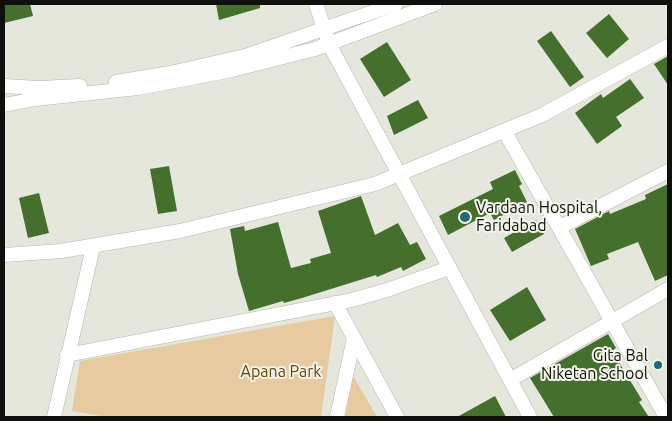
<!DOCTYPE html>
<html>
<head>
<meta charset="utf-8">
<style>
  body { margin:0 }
  #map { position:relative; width:672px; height:421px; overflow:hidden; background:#e5e7dd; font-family:Ubuntu,sans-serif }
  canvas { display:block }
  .frame { position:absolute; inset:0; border:5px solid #0f0f0c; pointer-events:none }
</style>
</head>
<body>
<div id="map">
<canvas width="672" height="421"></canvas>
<div class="frame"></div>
</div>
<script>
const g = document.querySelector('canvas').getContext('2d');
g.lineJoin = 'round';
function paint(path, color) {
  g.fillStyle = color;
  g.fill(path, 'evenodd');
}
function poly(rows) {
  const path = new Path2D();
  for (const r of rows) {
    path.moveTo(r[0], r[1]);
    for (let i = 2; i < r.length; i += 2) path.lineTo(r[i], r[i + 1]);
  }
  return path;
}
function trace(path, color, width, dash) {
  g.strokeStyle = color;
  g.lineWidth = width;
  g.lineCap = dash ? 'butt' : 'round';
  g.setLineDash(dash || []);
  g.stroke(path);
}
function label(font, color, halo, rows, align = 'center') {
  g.font = font + ' Ubuntu,sans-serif';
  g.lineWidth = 4;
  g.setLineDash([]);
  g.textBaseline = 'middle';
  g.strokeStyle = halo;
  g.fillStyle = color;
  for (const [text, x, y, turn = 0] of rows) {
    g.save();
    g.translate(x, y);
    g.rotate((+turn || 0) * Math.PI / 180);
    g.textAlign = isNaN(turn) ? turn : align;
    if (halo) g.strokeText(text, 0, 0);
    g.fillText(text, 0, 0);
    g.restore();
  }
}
paint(poly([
  [335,316,321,417,107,417,72,411,80,361],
  [351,372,377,417,343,417]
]), '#e8caa0');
paint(poly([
  [4,4,30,4,33,16,4,23],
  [216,4,260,4,260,8,219,20],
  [609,14,629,39,607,58,586,33],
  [551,31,584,77,570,87,537,41],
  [387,42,411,80,384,97,360,59],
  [668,56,668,85,654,64],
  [630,79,644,98,616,117,622,126,597,144,575,113,601,94,603,98],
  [418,100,428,118,394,135,387,116],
  [169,166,177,211,158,214,150,169],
  [515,170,522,184,519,186,527,202,494,220,490,213,448,235,439,216,493,189,490,182],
  [668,184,668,275,655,281,638,242,607,254,609,259,591,266,575,229,609,211,610,214,646,199,645,195],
  [39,193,49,233,28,238,19,198],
  [361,196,375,235,398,223,410,245,417,242,426,259,403,271,401,267,377,277,376,275,302,298,284,303,283,301,249,311,238,274,230,229,244,226,245,231,278,222,291,268,311,263,310,259,331,253,318,211],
  [536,220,544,234,512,252,504,238],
  [527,287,546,320,510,341,490,310],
  [608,334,616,348,612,351,642,400,639,402,649,417,554,417,530,378],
  [495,396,506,417,457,417]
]), '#456f2c');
const minor = poly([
  [316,4,329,44,530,417],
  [116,82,170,73,245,56,396,4],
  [4,86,39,88,80,86],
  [4,105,35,99,138,88,232,70,315,49,435,4],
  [505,132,666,417],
  [560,227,668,171],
  [4,255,61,251,180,231,375,184,542,115,668,46],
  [335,303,397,417],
  [67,355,352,300,387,290,449,268],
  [510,380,668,289],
  [54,417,93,247],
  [337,417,354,338]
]);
trace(minor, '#b4b6ac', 15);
trace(minor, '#fff', 14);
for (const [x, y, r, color] of [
  [465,217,6,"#226877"],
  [658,365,5,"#226877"]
]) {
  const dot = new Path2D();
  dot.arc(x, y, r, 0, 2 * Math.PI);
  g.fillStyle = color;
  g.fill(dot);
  trace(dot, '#f3f5ea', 2);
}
label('16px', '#0f0f0c', '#f3f5ea', [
  ["Vardaan Hospital,",476,208],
  ["Faridabad",476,226],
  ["Gita Bal",648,356,"right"],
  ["Niketan School",648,374,"right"]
], 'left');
label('16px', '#654408', '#f3f5ea', [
  ["Apana Park",281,372]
]);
</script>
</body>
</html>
